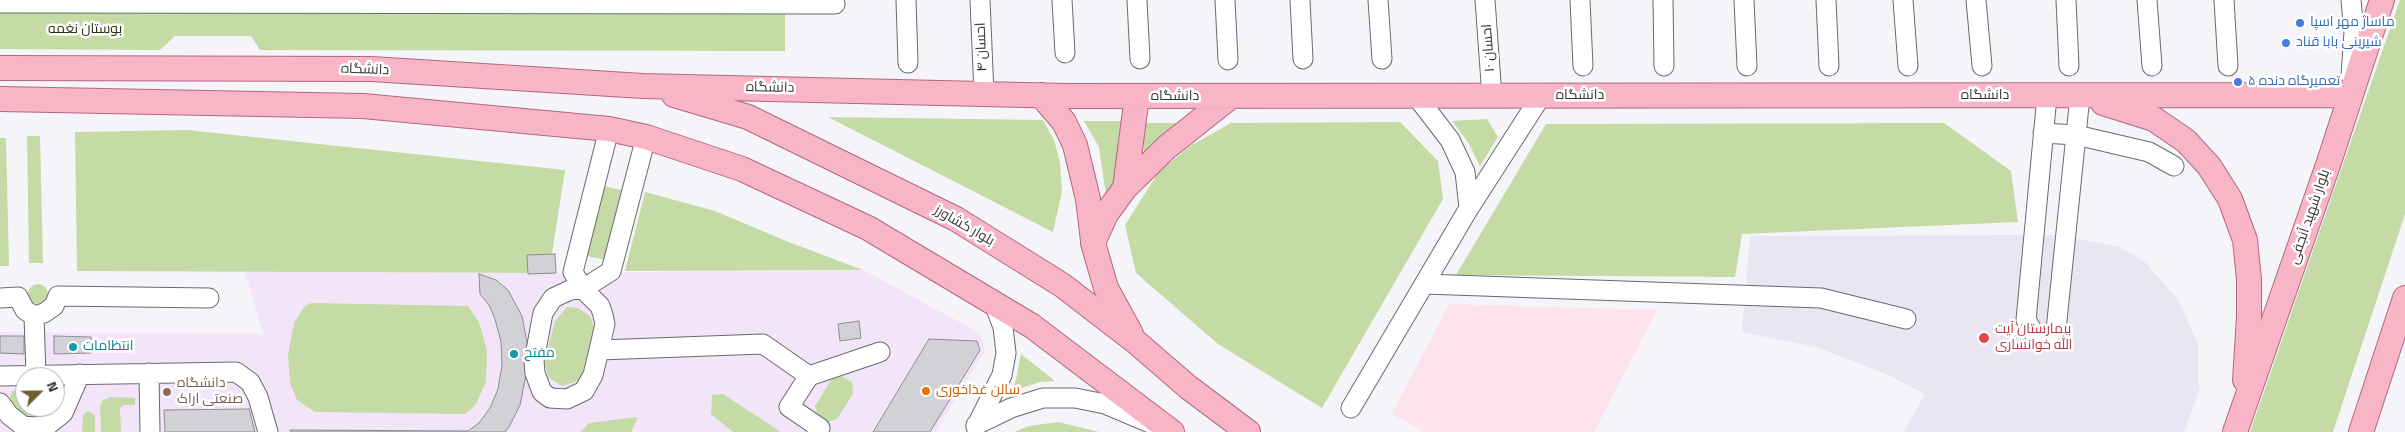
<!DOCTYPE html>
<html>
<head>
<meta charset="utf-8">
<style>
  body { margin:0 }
  #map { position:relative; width:2405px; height:432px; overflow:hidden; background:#f5f4f9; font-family:"Titillium Web",sans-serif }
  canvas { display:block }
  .north { position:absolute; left:15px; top:367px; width:50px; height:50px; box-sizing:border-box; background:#fff; border:1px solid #aeaeaf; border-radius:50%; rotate:67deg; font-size:14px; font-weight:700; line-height:20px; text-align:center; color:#343436 }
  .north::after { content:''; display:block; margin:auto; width:18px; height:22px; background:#6c612d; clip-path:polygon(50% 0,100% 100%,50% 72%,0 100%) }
</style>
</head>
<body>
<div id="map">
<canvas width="2405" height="432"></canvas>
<div class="north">N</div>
</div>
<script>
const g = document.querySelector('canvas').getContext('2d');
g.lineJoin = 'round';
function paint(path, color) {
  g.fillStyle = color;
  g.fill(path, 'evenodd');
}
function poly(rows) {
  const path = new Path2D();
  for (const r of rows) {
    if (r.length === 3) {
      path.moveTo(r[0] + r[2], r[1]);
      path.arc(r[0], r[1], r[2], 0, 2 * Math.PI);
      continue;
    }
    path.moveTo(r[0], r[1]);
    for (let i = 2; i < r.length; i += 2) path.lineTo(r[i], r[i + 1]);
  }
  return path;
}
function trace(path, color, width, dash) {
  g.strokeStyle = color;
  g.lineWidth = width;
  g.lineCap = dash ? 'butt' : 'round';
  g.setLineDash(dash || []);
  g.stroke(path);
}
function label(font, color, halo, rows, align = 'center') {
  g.font = font + ' "Titillium Web",Cairo,sans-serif';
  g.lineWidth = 5;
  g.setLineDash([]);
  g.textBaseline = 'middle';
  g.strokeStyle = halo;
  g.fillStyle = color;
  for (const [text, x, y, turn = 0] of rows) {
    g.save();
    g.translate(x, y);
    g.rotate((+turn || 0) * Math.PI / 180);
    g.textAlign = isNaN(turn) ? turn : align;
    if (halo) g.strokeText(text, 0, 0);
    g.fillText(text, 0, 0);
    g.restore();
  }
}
paint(poly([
  [2058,235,2120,247,2145,262,2179,301,2198,344,2199,391,2184,432,1904,432,1925,394,1886,374,1816,347,1742,332,1750,236]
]), '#e7e6f2');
paint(poly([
  [1449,304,1657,310,1594,432,1424,432,1392,414]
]), '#fde3ec');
paint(poly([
  [863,270,980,333,985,350,936,432,0,432,0,332,263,334,245,272,549,273],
  [25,377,55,377,55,407,25,407]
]), '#f3e5f9');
paint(poly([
  [2400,0,2405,0,2405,214,2333,432,2250,432],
  [0,9,785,12,785,51,260,50,251,36,175,36,160,50,0,49],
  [828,117,1043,120,1054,140,1060,162,1062,192,1053,232],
  [1487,119,1498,137,1480,166,1468,142,1452,121],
  [1084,121,1122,121,1116,182,1106,195,1099,147],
  [1400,122,1438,161,1443,199,1322,408,1218,344,1136,273,1125,225,1158,173,1190,146,1231,123],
  [1144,123,1182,123,1144,152],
  [1944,123,2011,171,2018,222,1742,234,1735,277,1456,275,1546,124],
  [187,130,565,170,549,273,77,271,75,132],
  [27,136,40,136,43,263,29,263],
  [0,138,6,138,9,266,0,266],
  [603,186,622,190,606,260,587,256],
  [645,192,715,211,786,241,863,270,625,271],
  [38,294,10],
  [311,303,468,306,479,322,487,350,486,382,476,404,465,414,315,412,297,400,290,383,288,355,294,323,304,307],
  [567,307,578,308,590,316,594,327,583,371,578,381,562,386,549,378,544,363,555,321],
  [1021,354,1055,381,1040,382,1010,392,1016,380],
  [841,376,852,382,853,394,837,419,827,422,819,418,815,406,831,380],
  [12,391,25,391,25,407,55,407,47,416,34,421,20,413,9,400],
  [723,394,781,432,733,432,711,414,712,395],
  [111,397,135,398,135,405,124,405,120,408,121,432,101,432,100,406,103,400],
  [88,411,95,415,95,432,82,432,83,415],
  [638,417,631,432,581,432,589,423],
  [1058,422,1099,432,1014,432,1029,426]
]), '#c4dba6');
const building = poly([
  [555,254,556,273,528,274,527,255,555,254],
  [479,274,496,280,508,290,522,316,527,342,527,370,520,405,509,427,505,432,291,432,290,430,468,431,479,423,490,408,498,389,502,365,501,342,495,319,489,305,480,294,479,274],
  [859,321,861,338,840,341,838,324,859,321],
  [0,336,24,336,24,354,0,353,0,336],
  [54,336,91,337,91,353,54,354,54,336],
  [929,339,977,341,980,350,930,432,873,432,929,339],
  [249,409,255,432,165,432,164,410,249,409]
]);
paint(building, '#d1d1d6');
trace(building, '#8d8e92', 1);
const minor = poly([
  [906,0,908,63],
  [980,0,984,94],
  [1062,0,1065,53],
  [1137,0,1140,59],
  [1225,0,1228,60],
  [1300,0,1303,59],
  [1378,0,1382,59],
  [1485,0,1492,97],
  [1580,0,1583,66],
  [1663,0,1664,66],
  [1744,0,1747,66],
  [1826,0,1829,66],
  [1903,0,1908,66],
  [1976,0,1982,66],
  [2066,0,2069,66],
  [2147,0,2152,66],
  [2224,0,2228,66],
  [2351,0,2354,32,2351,76],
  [0,3,835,4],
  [2047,96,2026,320,2038,340,2056,330,2080,96],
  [1417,97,1450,140,1465,172,1469,208],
  [609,129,573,272,583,289,600,306,603,315,605,324,599,350,593,375,584,391,567,399,550,398,542,392,535,373,534,361,543,313,553,298,570,290,583,289,611,271,646,137],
  [2043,133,2076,135,2149,152,2174,166],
  [1425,284,1821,298,1906,319],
  [0,298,18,297,25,310,34,316,44,313,54,306,58,296,209,298],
  [34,316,36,375],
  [599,350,763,344,809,376],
  [149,373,150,432],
  [0,376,236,372,250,382,258,397,268,432],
  [0,403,9,415,23,426,34,427,48,425,63,413,80,374],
  [1351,408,1469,208,1541,96],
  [976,425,1011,408,1043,398,1075,398,1105,404,1150,423],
  [976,427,1002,375,1006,353,1003,327,993,301],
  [817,432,820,428,789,407,809,376,880,352]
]);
const major = poly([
  [0,68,371,69,643,86,1067,96,2350,95],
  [674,95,748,117,956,219,1062,285,1136,342,1188,387,1248,432],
  [1041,95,1064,122,1075,145,1088,199,1093,241],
  [0,99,363,106,609,129,646,137,742,169,868,228,1032,326,1172,432],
  [2103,103,2154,119,2186,141,2209,166,2230,199,2245,240,2249,279,2249,317,2245,380],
  [1125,188,1137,96],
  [1131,334,1106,288,1093,243,1106,214,1125,188,1167,147,1230,97],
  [2235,432,2329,162,2382,0],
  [2361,432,2405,298]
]);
trace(minor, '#6a6a6e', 21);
trace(major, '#b1687e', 26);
trace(minor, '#fff', 19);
trace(major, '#f9b5c8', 24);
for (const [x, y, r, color] of [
  [2300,23,5,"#3f7fe0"],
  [2286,43,5,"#3f7fe0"],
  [2238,82,5,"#3f7fe0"],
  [1984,338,6,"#e0444e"],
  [73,347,5,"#0f9aa8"],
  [514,354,5,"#0f9aa8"],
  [926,391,5,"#e8710a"],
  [167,392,5,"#8d6e63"]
]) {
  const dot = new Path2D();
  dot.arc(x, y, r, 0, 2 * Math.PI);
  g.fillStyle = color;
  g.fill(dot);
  trace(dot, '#fff', 2);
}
label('14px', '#366cbe', '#fff', [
  ["ماساژ مهر اسپا",2310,23],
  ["شیرینی بابا قناد",2296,43],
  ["تعمیرگاه دنده ۵",2248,82]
], 'left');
label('14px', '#243308', '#fff', [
  ["بوستان نغمه",85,30]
]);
label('14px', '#343436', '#fff', [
  ["احسان ۴",982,47,-92],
  ["احسان ۱۰",1489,48,-94],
  ["دانشگاه",365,70,2],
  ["دانشگاه",770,88,1],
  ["دانشگاه",1580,96],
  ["دانشگاه",1985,96],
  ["دانشگاه",1175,97],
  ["بلوار شهید آنجفی",2310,217,-71],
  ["بلوار کشاورز",964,226,30]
]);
label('14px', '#be3a42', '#fff', [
  ["بیمارستان آیت",1995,330],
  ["الله خوانساری",1995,346]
], 'left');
label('14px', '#0d838f', '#fff', [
  ["انتظامات",83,347],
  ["مفتح",524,354]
], 'left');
label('14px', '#785e54', '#fff', [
  ["دانشگاه",177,384],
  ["صنعتی اراک",177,400]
], 'left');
label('14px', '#c56008', '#fff', [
  ["سالن غذاخوری",936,391]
], 'left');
</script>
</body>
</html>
